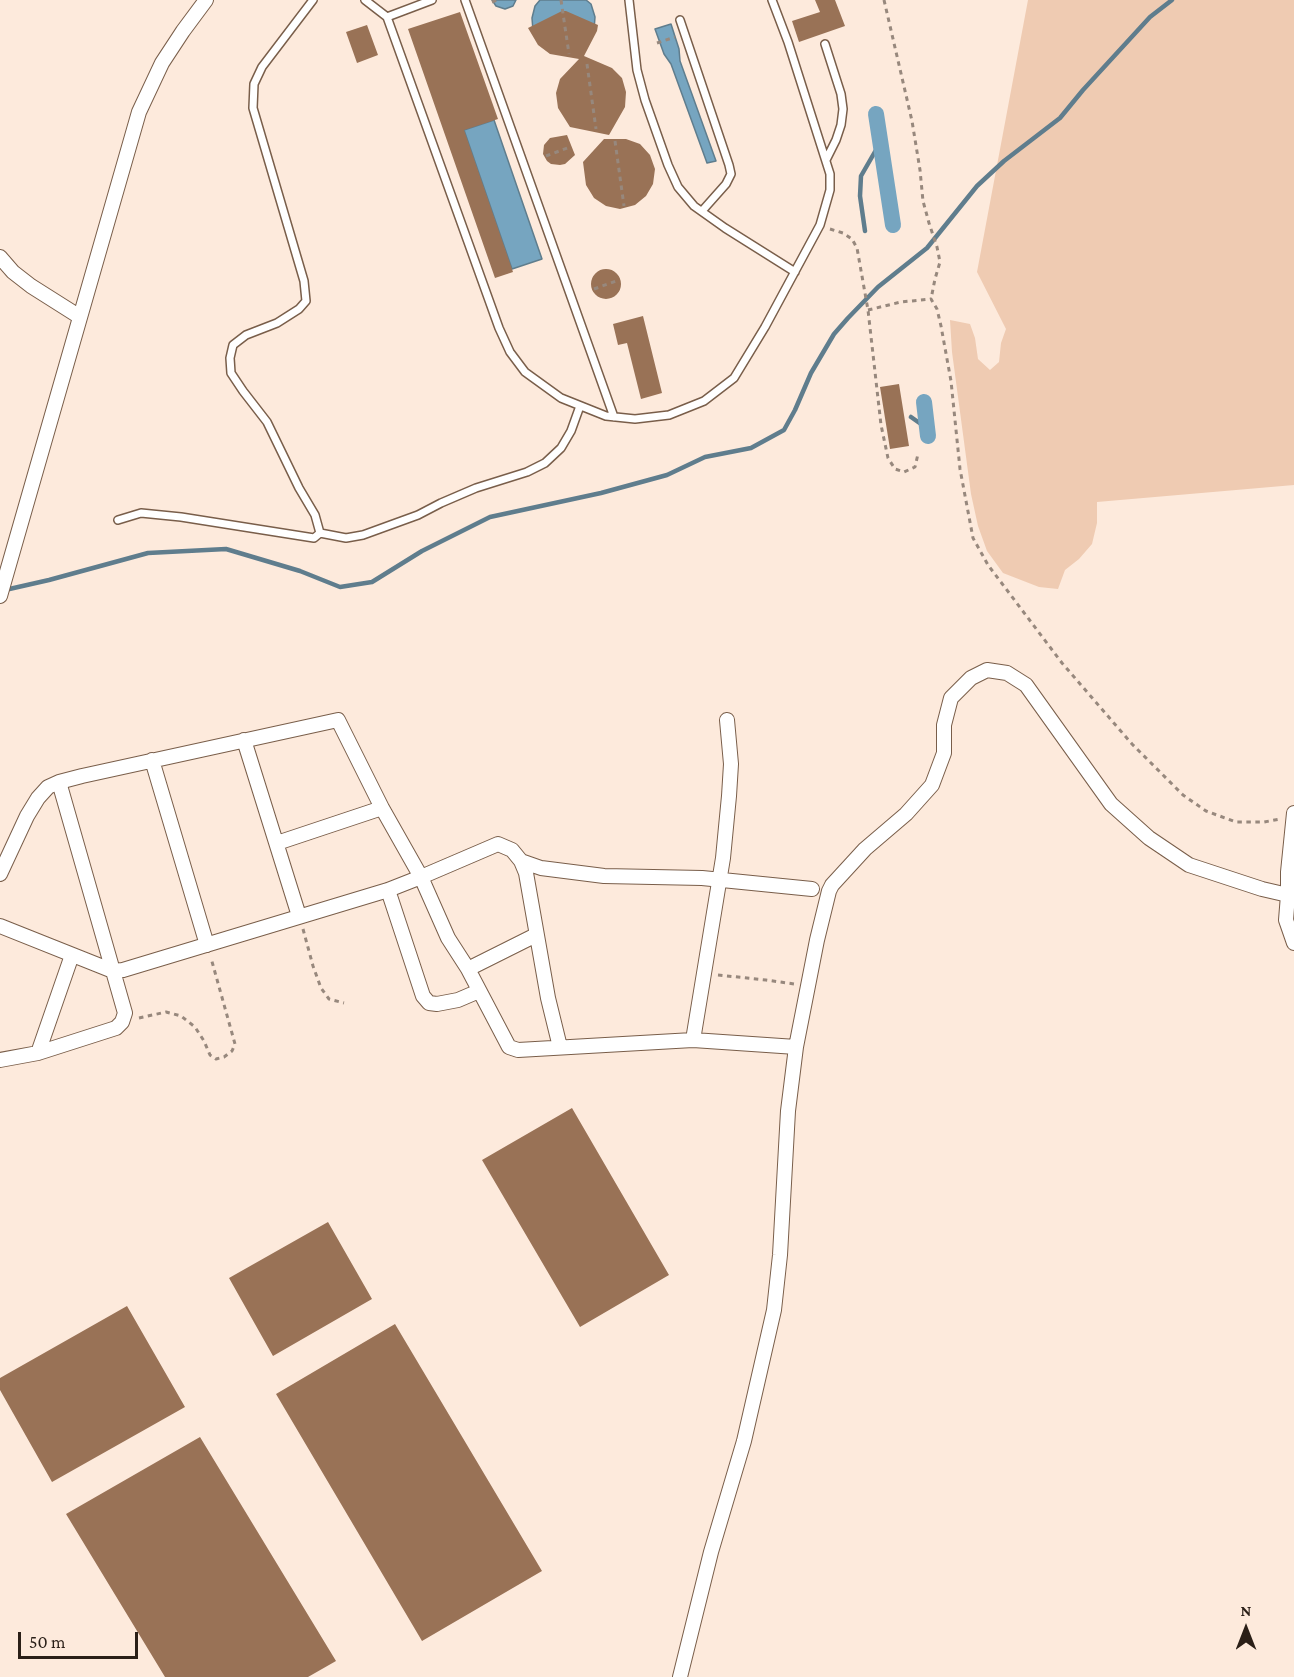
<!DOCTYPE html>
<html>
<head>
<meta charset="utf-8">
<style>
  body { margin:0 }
  #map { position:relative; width:1294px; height:1677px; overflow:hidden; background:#fdeadc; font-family:"Crimson Pro",serif }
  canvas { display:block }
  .north { position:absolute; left:1216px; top:1599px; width:60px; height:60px; -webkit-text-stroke:4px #fdeadc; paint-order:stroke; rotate:0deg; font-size:16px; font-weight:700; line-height:24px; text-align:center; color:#2a1f17 }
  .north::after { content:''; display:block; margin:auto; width:21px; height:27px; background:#2a1f17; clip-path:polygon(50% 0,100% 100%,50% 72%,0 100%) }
  .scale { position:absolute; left:18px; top:1632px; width:120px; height:27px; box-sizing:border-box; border:3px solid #2a1f17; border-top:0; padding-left:8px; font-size:18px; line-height:21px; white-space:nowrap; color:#2a1f17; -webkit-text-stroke:4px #fdeadc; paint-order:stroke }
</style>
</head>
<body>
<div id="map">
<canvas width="1294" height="1677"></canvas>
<div class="north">N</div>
<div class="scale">50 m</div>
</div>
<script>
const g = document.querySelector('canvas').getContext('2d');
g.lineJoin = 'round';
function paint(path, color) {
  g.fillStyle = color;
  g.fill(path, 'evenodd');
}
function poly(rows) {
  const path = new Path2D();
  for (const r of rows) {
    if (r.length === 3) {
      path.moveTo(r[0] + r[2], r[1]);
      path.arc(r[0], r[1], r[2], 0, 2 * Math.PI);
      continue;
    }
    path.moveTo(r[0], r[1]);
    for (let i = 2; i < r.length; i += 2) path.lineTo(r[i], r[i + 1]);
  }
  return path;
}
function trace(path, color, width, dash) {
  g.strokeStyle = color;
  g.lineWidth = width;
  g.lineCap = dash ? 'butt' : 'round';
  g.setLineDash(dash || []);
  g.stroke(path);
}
paint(poly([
  [1028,0,1294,0,1294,485,1097,502,1097,523,1092,544,1079,559,1065,570,1058,589,1039,587,1003,573,987,551,978,526,971,494,952,352,950,320,970,324,975,338,978,359,990,370,999,362,1001,343,1006,329,977,272]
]), '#efcbb2');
const water = poly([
  [492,0,516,0,513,6,505,9,496,6,492,0],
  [540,0,586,0,591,4,595,17,594,30,533,31,532,18,535,6,540,0],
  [671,24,679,49,680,61,716,161,707,163,671,64,664,54,655,29,671,24],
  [494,120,542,259,512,269,464,130,494,120],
  [606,284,13]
]);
paint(water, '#76a5c0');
trace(water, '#5f7d8d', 1.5);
trace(poly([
  [865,231,860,196,861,176,880,143],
  [911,417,928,429],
  [5,590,49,580,148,553,226,549,300,571,340,587,372,582,422,551,490,517,601,493,667,475,705,457,751,448,784,430,795,410,811,373,834,334,848,318,878,287,927,248,977,186,1004,161,1060,118,1083,90,1150,17,1172,0]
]), '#5f7d8d', 4.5);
trace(poly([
  [876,114,893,225],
  [924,402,928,436]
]), '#76a5c0', 16);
paint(poly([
  [815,0,835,0,845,26,799,42,792,21,820,12],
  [562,11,566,11,598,25,597,31,584,56,612,68,622,78,626,92,625,107,609,135,570,127,558,108,556,93,560,79,579,59,550,54,538,45,528,28],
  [460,12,498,119,464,130,513,272,495,278,408,29],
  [367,25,378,55,357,63,346,32],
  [567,135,575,155,565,164,560,165,551,164,547,161,543,154,544,145,550,138],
  [604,139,626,139,640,144,650,155,655,169,653,184,646,196,635,205,620,209,606,206,594,198,586,185,583,162],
  [606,284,15],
  [643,316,662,393,641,399,627,343,618,345,613,324],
  [899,384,909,446,890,449,880,387],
  [572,1108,669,1275,580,1327,482,1160],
  [328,1222,372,1299,273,1356,229,1278],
  [127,1306,185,1407,52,1482,0,1390,0,1378],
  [395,1324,542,1571,422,1641,276,1394],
  [200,1437,336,1661,308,1677,165,1677,66,1514]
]), '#997256');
const lane = poly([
  [365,0,387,17,432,0],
  [465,0,614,417],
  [629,0,637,70,645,100,668,165,678,187,694,206,725,228,795,272],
  [387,17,499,328,510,352,525,372,561,398,606,416,635,419,669,415,704,401,734,378,765,327,820,225,830,190,830,174,788,42,772,0],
  [680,20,729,165,731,174,726,184,702,211],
  [825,44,841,94,843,109,841,125,836,140,826,160],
  [118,520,141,513,181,517,314,538,320,533,315,515,299,488,267,422,243,391,231,373,230,358,233,345,246,335,277,323,299,309,306,301,304,281,253,108,254,84,262,67,313,0],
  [320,533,346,538,363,535,418,515,441,503,476,488,527,472,545,463,561,448,571,431,580,406]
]);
const street = poly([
  [0,257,13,272,31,286,80,317],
  [0,596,139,112,162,63,183,31,206,0],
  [244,740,299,916],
  [152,760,207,945],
  [1294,813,1288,872,1288,895,1286,920,1294,943],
  [277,843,382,808],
  [521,861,541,868,604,876,702,878,812,889],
  [0,874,27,816,38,798,48,787,59,782,82,776,338,720,382,808,421,877,448,938,468,969,509,1047,518,1050,693,1040,796,1047],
  [388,890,423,996,429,1003,437,1004,458,1000,479,991],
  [0,926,113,971,123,970,388,890,421,877,498,844,512,850,521,861,526,873,548,998,560,1047],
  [468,969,536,935],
  [693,1040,723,858,729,796,731,764,727,720],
  [38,1053,72,955],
  [0,1060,38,1053,116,1028,122,1022,125,1013,59,782],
  [680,1677,711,1552,744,1441,774,1310,780,1255,788,1111,796,1047,817,940,829,891,832,885,865,849,906,814,932,785,944,753,944,725,951,698,971,678,987,670,1007,673,1026,685,1111,804,1149,838,1189,865,1262,889,1288,895]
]);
trace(lane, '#795e4a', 10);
trace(street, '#795e4a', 16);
trace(poly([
  [561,0,569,54],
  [884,0,912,121,920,170,923,201,929,223,937,247,940,262,935,279,931,299],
  [492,2,497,0],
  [657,43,675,37],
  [587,64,596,129],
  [615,141,624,206],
  [546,156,570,147],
  [830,229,843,233,852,239,857,248,868,310,881,425,888,458,895,469,904,472,915,467,918,454],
  [594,289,619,280],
  [868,310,901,302,931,299,937,309,941,326,951,381,960,469,973,538,988,565,1062,663,1132,744,1183,795,1206,811,1236,822,1264,822,1280,819],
  [303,929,313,966,321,988,329,999,344,1003],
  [718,975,766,980,794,984],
  [139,1018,166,1012,181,1016,195,1027,204,1041,210,1055,216,1059,224,1057,232,1051,235,1044,211,958]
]), '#97887d', 3, [4.5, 4.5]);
trace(lane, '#fff', 7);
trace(street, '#fff', 14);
</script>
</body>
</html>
